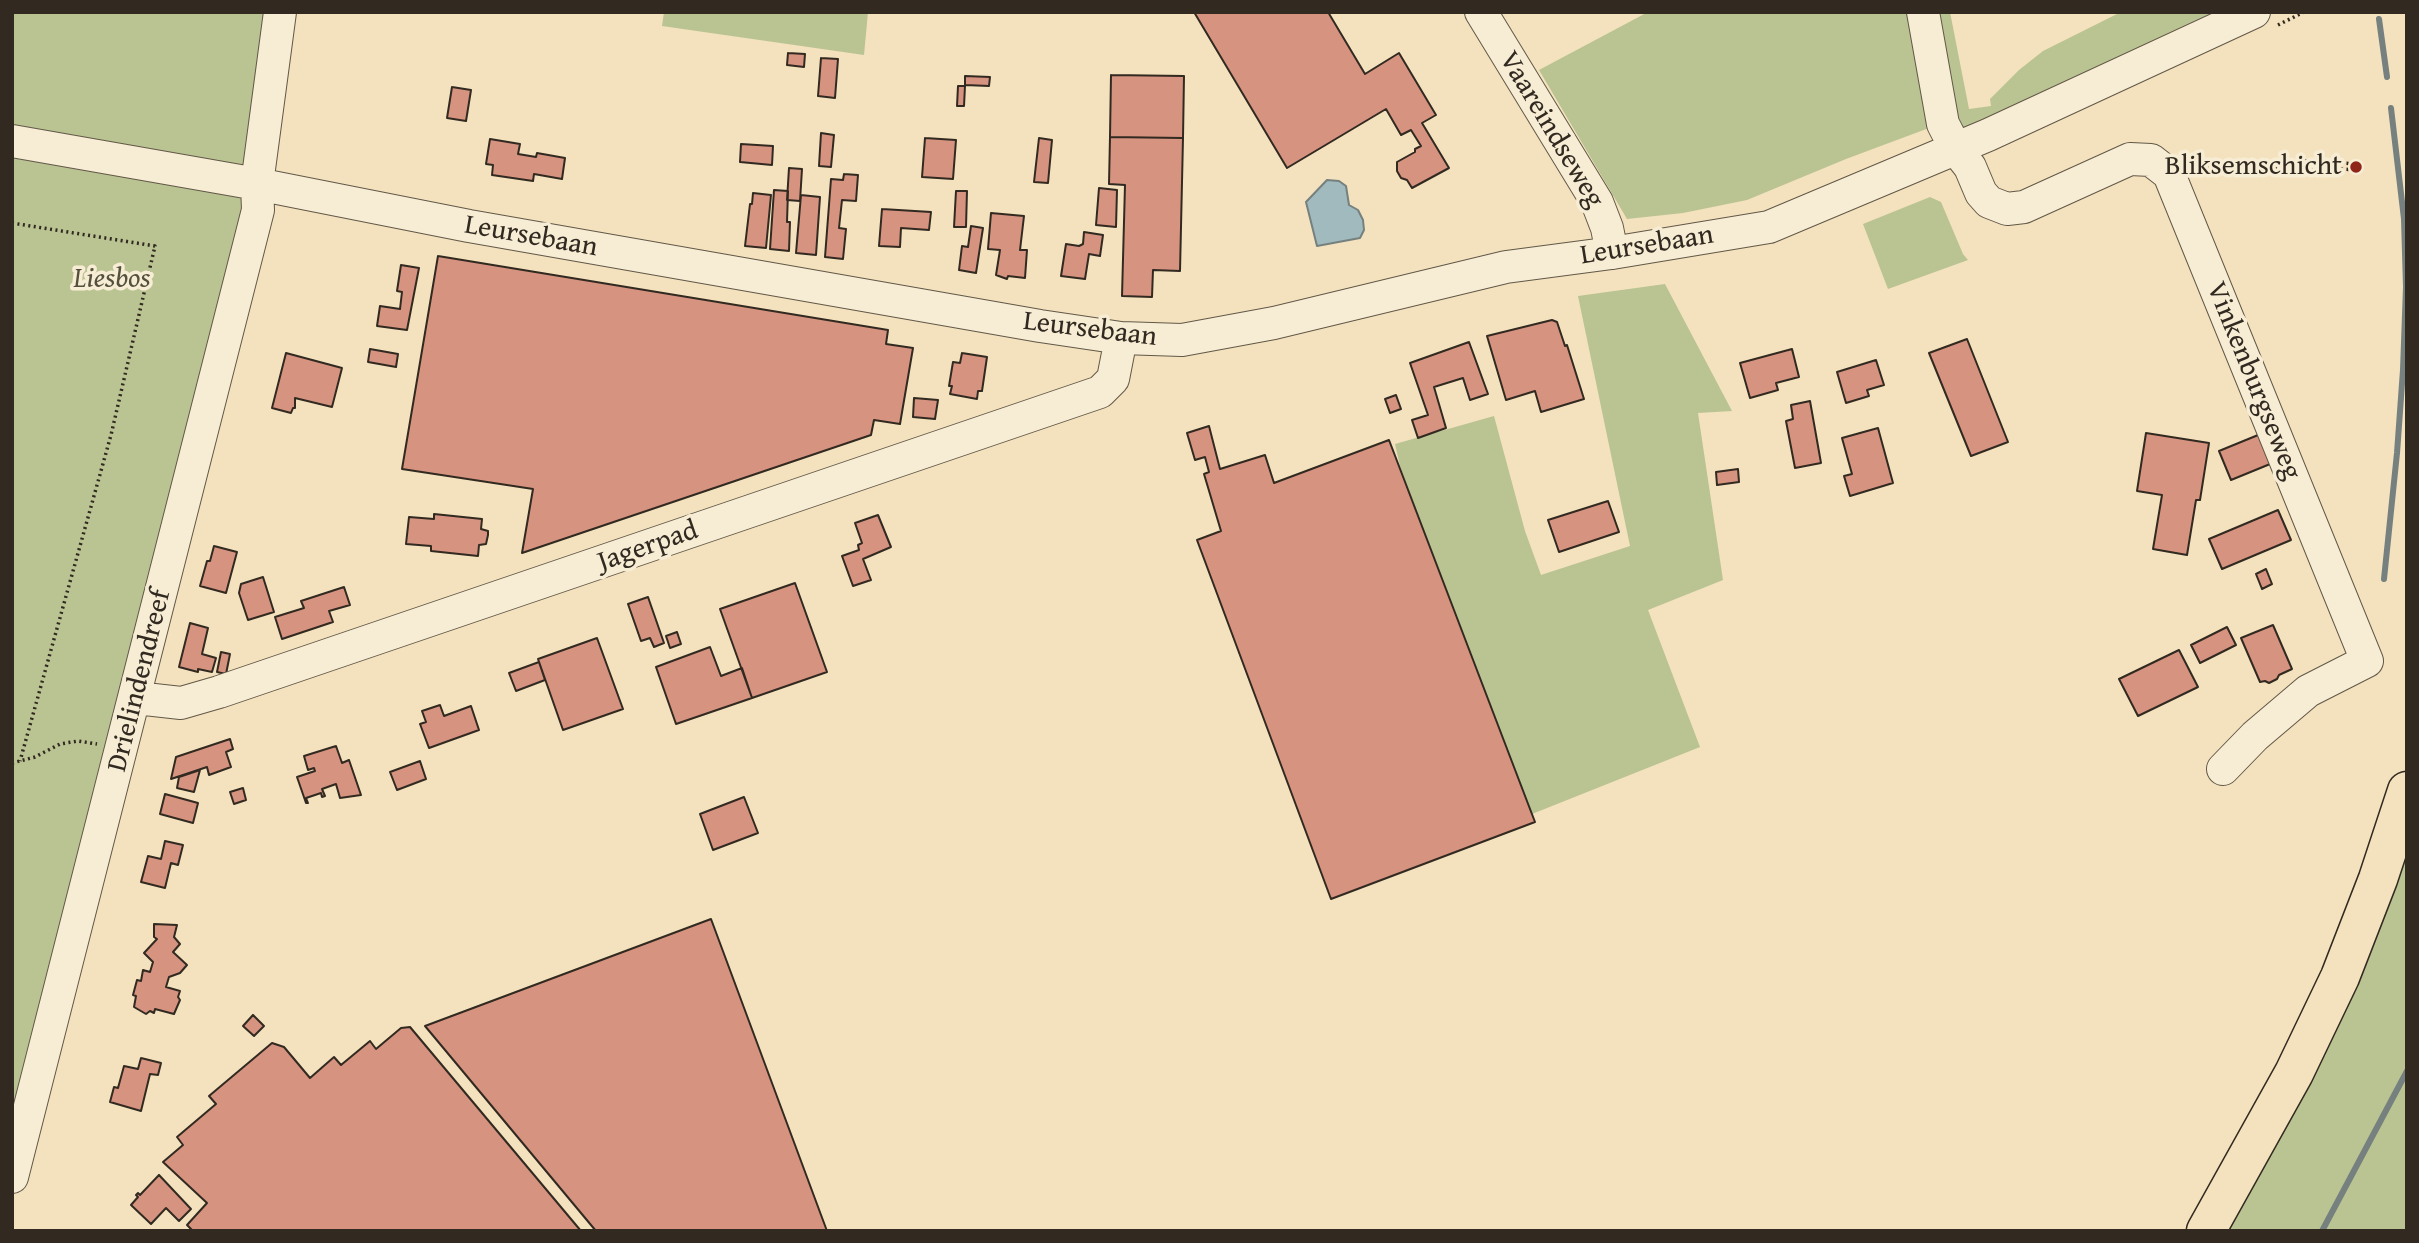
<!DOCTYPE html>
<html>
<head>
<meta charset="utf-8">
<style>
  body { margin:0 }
  #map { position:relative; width:2419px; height:1243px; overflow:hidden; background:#f3e2bd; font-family:"Gentium Book Plus",serif }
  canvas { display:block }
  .frame { position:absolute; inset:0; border:14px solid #322a21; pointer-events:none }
</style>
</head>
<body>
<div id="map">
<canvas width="2419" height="1243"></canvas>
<div class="frame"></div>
</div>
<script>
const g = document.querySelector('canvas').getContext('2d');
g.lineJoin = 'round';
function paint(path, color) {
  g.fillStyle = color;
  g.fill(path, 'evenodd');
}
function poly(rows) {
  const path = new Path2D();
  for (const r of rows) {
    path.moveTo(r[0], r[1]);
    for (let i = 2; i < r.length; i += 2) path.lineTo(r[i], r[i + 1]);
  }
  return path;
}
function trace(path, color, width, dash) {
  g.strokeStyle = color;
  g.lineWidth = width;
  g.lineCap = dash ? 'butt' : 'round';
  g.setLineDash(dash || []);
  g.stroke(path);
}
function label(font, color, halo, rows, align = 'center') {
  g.font = font + ' "Gentium Book Plus",serif';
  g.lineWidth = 7;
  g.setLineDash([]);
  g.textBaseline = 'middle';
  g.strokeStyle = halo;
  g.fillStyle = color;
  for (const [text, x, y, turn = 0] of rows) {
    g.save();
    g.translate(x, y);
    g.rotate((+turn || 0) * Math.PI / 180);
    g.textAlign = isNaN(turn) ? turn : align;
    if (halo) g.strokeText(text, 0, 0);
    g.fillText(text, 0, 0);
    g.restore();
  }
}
paint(poly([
  [12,12,275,12,249,166,12,132],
  [664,12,868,12,864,55,662,26],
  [1648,12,1910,12,1929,128,1846,159,1747,200,1683,213,1627,219,1539,70],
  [1930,12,1950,12,1969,109,1991,106,1990,99,2019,70,2043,51,2121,12,2219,12,1965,133,1958,130],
  [12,158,248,194,12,1146],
  [1930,197,1941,202,1963,254,1968,260,1888,289,1863,224],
  [1665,284,1732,411,1698,413,1723,580,1648,610,1700,747,1522,818,1400,466,1395,444,1494,416,1525,531,1541,575,1630,546,1578,296],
  [2407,845,2407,1231,2223,1231]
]), '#bac392');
const water = poly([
  [1327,180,1339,181,1346,186,1349,205,1358,210,1363,220,1364,230,1360,238,1317,246,1306,202,1327,180]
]);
paint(water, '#a1babd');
trace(water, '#75807f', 2);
trace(poly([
  [2379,19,2387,77],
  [2384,579,2397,453,2403,370,2406,287,2404,219,2391,108],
  [2322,1231,2407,1071]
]), '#75807f', 6);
const building = poly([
  [1194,12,1328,12,1365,74,1399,53,1436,115,1422,123,1449,168,1412,188,1407,180,1401,178,1397,171,1397,162,1415,152,1415,149,1421,146,1411,130,1401,135,1386,109,1287,168,1194,12],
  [788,53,805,54,804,67,787,65,788,53],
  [821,58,838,59,835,98,818,96,821,58],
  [1111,75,1184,76,1183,138,1110,137,1111,75],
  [965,76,990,77,989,86,965,85,965,76],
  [958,86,965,86,964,106,957,106,958,86],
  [452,87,471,90,466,121,447,118,452,87],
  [821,133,834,135,831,167,819,166,821,133],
  [1110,137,1183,138,1180,271,1153,270,1152,297,1122,296,1125,185,1109,184,1110,137],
  [925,138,956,140,953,179,922,177,925,138],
  [1039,138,1052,140,1048,183,1034,182,1039,138],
  [490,139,520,144,518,154,536,157,537,153,565,158,562,179,534,174,533,181,492,175,493,165,486,164,490,139],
  [741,144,773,146,772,165,740,162,741,144],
  [789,168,802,169,800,201,787,200,789,168],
  [844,174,858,175,856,201,842,200,839,228,846,229,843,259,825,257,831,179,843,180,844,174],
  [1099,188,1117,190,1116,227,1096,225,1099,188],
  [774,190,788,191,787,222,790,222,789,251,770,249,774,190],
  [956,191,967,191,966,227,954,227,956,191],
  [753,193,771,195,766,248,745,246,750,204,752,204,753,193],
  [801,195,820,197,816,255,796,253,801,195],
  [882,209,931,212,929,230,901,228,900,247,879,246,882,209],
  [991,213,1024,216,1020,250,1027,250,1025,278,1008,276,1007,279,996,275,1000,250,988,249,991,213],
  [971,226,983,228,976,273,959,270,962,246,968,247,971,226],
  [1084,232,1103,235,1100,256,1089,254,1085,279,1061,276,1066,244,1079,246,1083,244,1084,232],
  [438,256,888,330,886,344,913,348,900,424,874,420,871,435,522,553,533,489,402,469,438,256],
  [401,265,419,268,407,330,377,326,380,306,400,309,402,292,397,291,401,265],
  [1552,320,1557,322,1565,346,1567,345,1584,399,1541,412,1535,391,1506,400,1487,336,1552,320],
  [1967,339,2008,442,1971,456,1929,353,1967,339],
  [1469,342,1488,394,1470,400,1463,378,1434,387,1446,428,1418,438,1412,420,1428,415,1410,363,1469,342],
  [370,349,398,354,396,367,368,362,370,349],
  [1792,349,1799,377,1776,383,1778,390,1750,398,1740,363,1792,349],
  [286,353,342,368,332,407,295,398,295,408,293,408,291,413,272,408,286,353],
  [962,353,987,357,982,391,978,391,977,399,950,394,952,386,949,386,953,362,960,363,962,353],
  [1876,360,1884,385,1867,390,1869,396,1846,403,1837,372,1876,360],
  [1396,395,1401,409,1390,413,1385,399,1396,395],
  [914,398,938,400,935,419,913,417,914,398],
  [1810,401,1821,463,1795,468,1786,421,1793,419,1791,405,1810,401],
  [1209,426,1220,469,1265,455,1274,483,1389,440,1535,822,1331,899,1197,540,1221,531,1204,474,1209,472,1205,457,1195,460,1187,433,1209,426],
  [1878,428,1893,483,1850,496,1844,476,1852,474,1842,438,1878,428],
  [2146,433,2209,443,2200,500,2196,500,2187,555,2153,549,2162,495,2137,491,2146,433],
  [2263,433,2275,462,2231,480,2219,451,2263,433],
  [1738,469,1739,482,1717,485,1716,472,1738,469],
  [1608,501,1619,532,1559,552,1548,520,1608,501],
  [2278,510,2291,540,2222,569,2209,539,2278,510],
  [434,514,482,519,481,529,488,531,488,535,486,544,479,545,478,556,431,551,431,546,406,544,409,517,434,519,434,514],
  [878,515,891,547,863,559,871,580,853,586,842,556,859,550,858,545,862,543,855,523,878,515],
  [214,546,237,552,226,593,200,586,207,561,210,561,214,546],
  [2266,569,2272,584,2262,589,2256,574,2266,569],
  [263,577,274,612,248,620,239,593,241,584,263,577],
  [795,583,827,672,752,698,720,609,795,583],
  [344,587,350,605,329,611,333,622,282,639,275,617,304,608,301,601,344,587],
  [648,597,664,643,654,647,650,638,641,641,628,604,648,597],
  [190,623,208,628,202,654,216,658,212,672,198,669,198,672,179,667,190,623],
  [2273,625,2292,669,2279,675,2277,679,2269,683,2265,681,2260,682,2241,638,2273,625],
  [2227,627,2236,645,2200,663,2191,645,2227,627],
  [677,632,681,644,670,648,666,636,677,632],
  [597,638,623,709,563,730,538,659,597,638],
  [710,647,721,676,742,668,752,698,676,724,656,667,710,647],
  [2179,650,2198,687,2138,716,2119,679,2179,650],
  [221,652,230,654,226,674,217,672,221,652],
  [539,662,545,680,516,691,509,673,539,662],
  [440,705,444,716,471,706,479,730,429,748,420,724,426,722,422,711,440,705],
  [230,739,233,749,226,752,231,767,209,775,207,767,171,779,176,757,230,739],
  [336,746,342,763,349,760,361,795,340,798,336,784,322,789,325,796,322,797,321,793,306,798,308,803,306,803,297,777,315,771,314,768,308,770,304,756,336,746],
  [420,761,426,779,397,790,390,772,420,761],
  [200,770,194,792,177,788,179,777,200,770],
  [243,788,246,800,234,804,230,792,243,788],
  [165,794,198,803,193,823,160,814,165,794],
  [744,797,758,833,713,850,700,814,744,797],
  [165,841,183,845,178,865,171,863,165,888,141,882,148,856,161,859,165,841],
  [711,919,827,1231,596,1231,425,1026,711,919],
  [154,924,177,925,174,937,180,944,173,952,187,965,180,973,169,977,166,987,180,991,178,997,180,1000,174,1014,155,1009,154,1013,150,1011,146,1014,134,1007,136,996,133,995,137,980,141,981,143,970,150,972,153,962,144,953,157,939,154,937,154,924],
  [253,1015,264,1026,254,1036,243,1026,253,1015],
  [410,1027,581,1231,193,1231,187,1225,207,1203,163,1162,183,1145,177,1137,216,1104,209,1096,272,1043,284,1047,310,1078,334,1057,341,1065,370,1041,376,1049,401,1028,410,1027],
  [141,1058,161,1063,158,1075,150,1074,141,1111,110,1102,114,1087,118,1088,124,1066,138,1069,141,1058],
  [159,1175,191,1209,179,1221,166,1208,151,1224,131,1205,138,1197,136,1195,138,1193,140,1195,159,1175]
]);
paint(building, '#d69380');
trace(building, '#322a21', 2);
const minor = poly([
  [1481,12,1597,202,1607,228,1612,253],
  [1923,12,1943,124,1956,149,1970,167,1981,193,1989,202,2007,209,2024,207,2130,159,2151,160,2169,174,2367,661,2308,691,2255,736,2223,769],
  [12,141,257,184,469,226,1040,326,1121,338,1182,340,1274,323,1506,267,1612,253,1769,227,1988,135,2254,12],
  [136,698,181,703,219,692,1100,392,1113,379,1121,338],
  [12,1177,258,210,257,184,280,12]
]);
const highway = poly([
  [2206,1231,2294,1073,2340,977,2378,879,2407,791]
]);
trace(minor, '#625848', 34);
trace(highway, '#322a21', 41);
trace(poly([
  [2278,25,2304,12],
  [2306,161,2342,162],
  [2341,163,2356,164],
  [2321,166,2342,166],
  [2196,168,2270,168,2306,161,2306,170,2270,168],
  [2341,169,2356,170],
  [2306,170,2342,171],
  [12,223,155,246,111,435,20,761],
  [12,763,35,757,60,744,78,741,97,744]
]), '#322a21', 3.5, [2, 3.5]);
trace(minor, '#f7ecd4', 32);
trace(highway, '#f3e2bd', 38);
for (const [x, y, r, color] of [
  [2356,167,7,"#8f2418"]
]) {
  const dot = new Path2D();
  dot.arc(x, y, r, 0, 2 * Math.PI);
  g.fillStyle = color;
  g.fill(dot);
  trace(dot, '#f7ecd4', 2.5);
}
label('28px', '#322a21', '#f7ecd4', [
  ["Vaareindseweg",1551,130,59],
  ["Leursebaan",531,237,10],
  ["Leursebaan",1647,246,-9],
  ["Leursebaan",1090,330,7],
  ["Vinkenburgseweg",2253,381,68],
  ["Jagerpad",648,547,-19],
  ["Drielindendreef",140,681,-76]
]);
label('28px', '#322a21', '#f7ecd4', [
  ["Bliksemschicht",2342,167]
], 'right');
label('italic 28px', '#54503d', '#f7ecd4', [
  ["Liesbos",112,280]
]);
</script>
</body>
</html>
